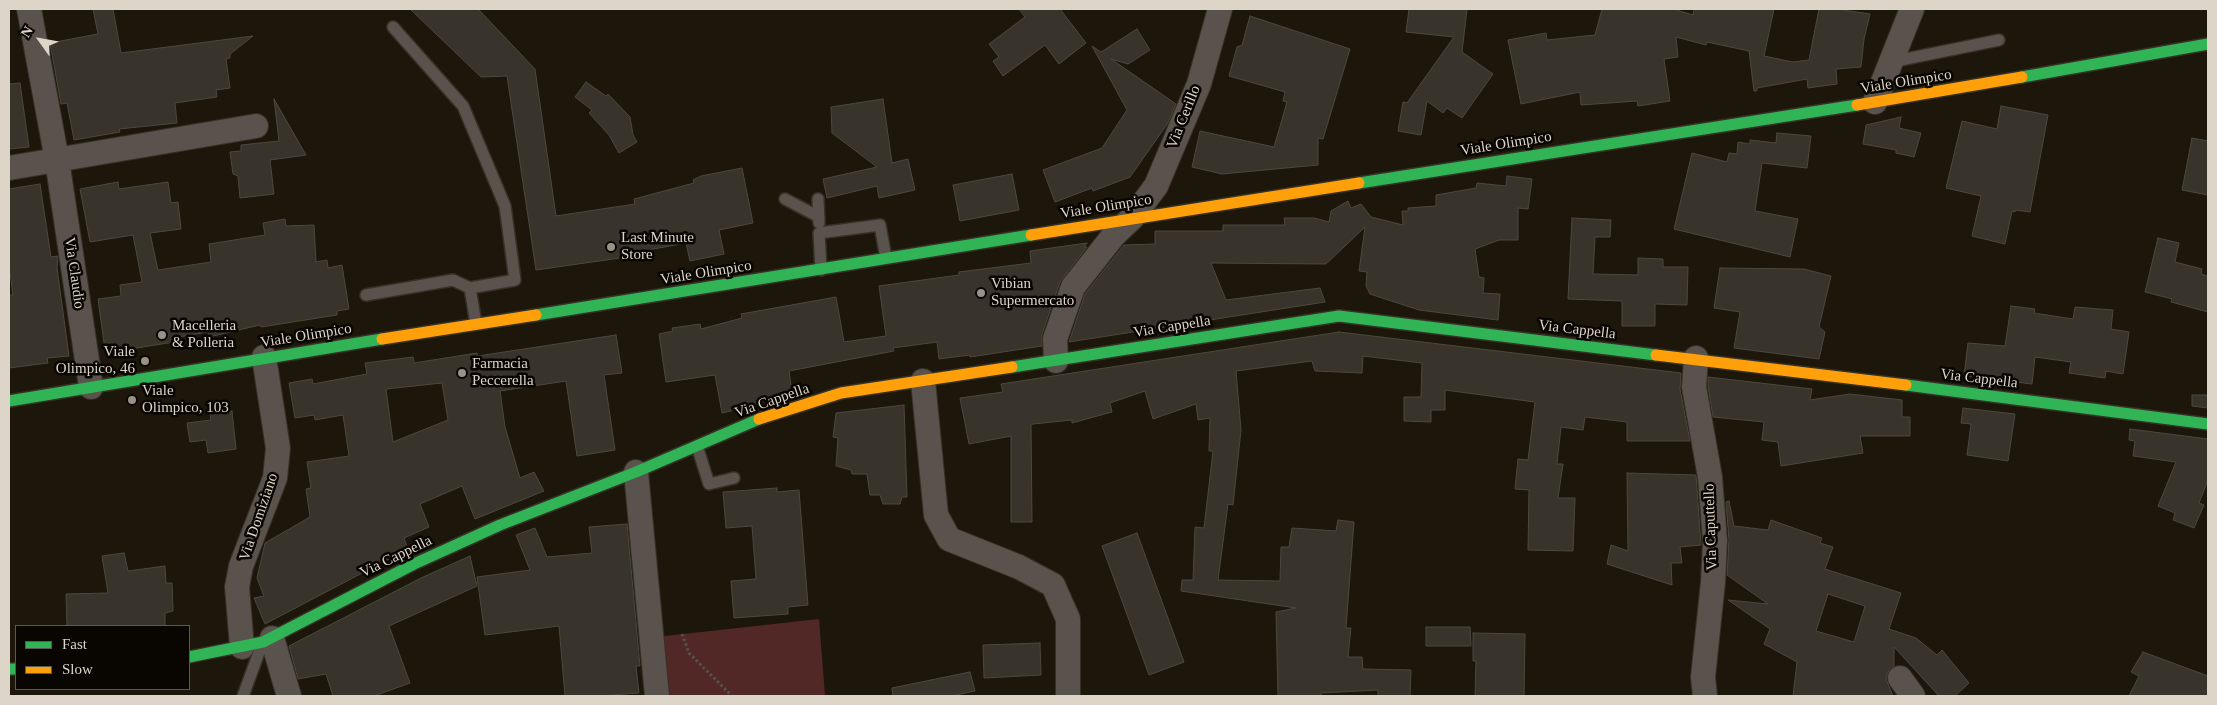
<!DOCTYPE html>
<html>
<head>
<meta charset="utf-8">
<style>
  body { margin:0 }
  #map { position:relative; width:2217px; height:705px; overflow:hidden; background:#1d170b; font-family:"Times New Roman",serif }
  canvas { display:block }
  .frame { position:absolute; inset:0; border:10px solid #dcd5c8; pointer-events:none }
  .legend { position:absolute; left:15px; top:625px; width:175px; height:65px; box-sizing:border-box; background:#090501; border:1px solid #5d5851; margin:0; padding:6px 9px; list-style:none; font-size:15px; color:#dcd5c8 }
  .legend li { display:flex; align-items:center; gap:10px; height:25px }
  .legend b { width:25px; border:1px solid #5d5851 }
  .north { position:absolute; left:15px; top:15px; width:50px; height:50px; -webkit-text-stroke:4px #090501; paint-order:stroke; rotate:302deg; font-size:14px; font-weight:700; line-height:20px; text-align:center; color:#dcd5c8 }
  .north::after { content:''; display:block; margin:auto; width:18px; height:22px; background:#dcd5c8; clip-path:polygon(50% 0,100% 100%,50% 72%,0 100%) }
</style>
</head>
<body>
<div id="map">
<canvas width="2217" height="705"></canvas>
<div class="frame"></div>
<ul class="legend">
<li><b style="height:6px;background:#30b455"></b>Fast</li>
<li><b style="height:6px;background:#ff9f0a"></b>Slow</li>
</ul>
<div class="north">N</div>
</div>
<script>
const g = document.querySelector('canvas').getContext('2d');
g.lineJoin = 'round';
function paint(path, color) {
  g.fillStyle = color;
  g.fill(path, 'evenodd');
}
function poly(rows) {
  const path = new Path2D();
  for (const r of rows) {
    path.moveTo(r[0], r[1]);
    for (let i = 2; i < r.length; i += 2) path.lineTo(r[i], r[i + 1]);
  }
  return path;
}
function trace(path, color, width, dash) {
  g.strokeStyle = color;
  g.lineWidth = width;
  g.lineCap = dash ? 'butt' : 'round';
  g.setLineDash(dash || []);
  g.stroke(path);
}
function label(font, color, halo, rows, align = 'center') {
  g.font = font + ' "Times New Roman",serif';
  g.lineWidth = 5;
  g.setLineDash([]);
  g.textBaseline = 'middle';
  g.strokeStyle = halo;
  g.fillStyle = color;
  for (const [text, x, y, turn = 0] of rows) {
    g.save();
    g.translate(x, y);
    g.rotate((+turn || 0) * Math.PI / 180);
    g.textAlign = isNaN(turn) ? turn : align;
    if (halo) g.strokeText(text, 0, 0);
    g.fillText(text, 0, 0);
    g.restore();
  }
}
paint(poly([
  [819,619,825,696,660,696,656,637]
]), '#522826');
const building = poly([
  [93,9,113,9,121,53,253,36,230,54,230,58,226,59,230,88,216,90,217,97,175,103,177,123,119,129,120,132,74,140,67,103,61,104,50,43,98,34,93,9],
  [410,9,478,9,535,69,556,216,635,204,634,199,694,183,693,180,701,176,742,168,753,223,719,230,724,254,690,261,686,243,648,250,648,254,536,270,507,76,481,77,410,9],
  [1019,9,1060,9,1086,43,1059,64,1045,45,1003,76,993,61,999,57,989,44,1025,17,1019,9],
  [1409,9,1467,9,1462,52,1493,74,1462,118,1447,108,1443,113,1427,101,1421,135,1398,131,1403,102,1407,103,1454,37,1406,32,1409,9],
  [1602,9,1673,9,1693,15,1694,9,1774,9,1764,56,1793,62,1809,60,1819,9,1836,9,1870,14,1864,39,1861,67,1836,69,1837,84,1808,88,1807,79,1757,88,1757,91,1754,91,1749,51,1707,42,1706,45,1676,37,1678,57,1664,59,1670,101,1638,106,1637,101,1581,105,1580,92,1521,104,1508,40,1546,33,1547,40,1595,35,1602,9],
  [1250,16,1350,49,1323,139,1318,138,1318,165,1222,174,1192,167,1200,131,1274,147,1287,102,1283,101,1285,92,1229,76,1237,47,1242,45,1250,16],
  [1137,29,1150,50,1128,64,1111,59,1176,104,1168,123,1130,177,1093,191,1092,188,1055,202,1043,170,1102,148,1127,110,1092,46,1101,52,1137,29],
  [586,82,606,96,608,94,630,117,633,135,637,142,619,153,609,135,589,113,592,110,575,97,586,82],
  [20,83,29,147,9,149,9,84,20,83],
  [274,99,306,155,270,160,274,194,240,198,238,176,233,174,230,152,241,151,241,145,279,141,274,99],
  [883,99,892,163,908,159,915,190,879,198,877,186,827,198,823,179,877,167,832,133,831,107,883,99],
  [2001,106,2048,115,2030,212,2015,210,2015,212,2012,211,2005,244,1972,236,1981,196,1946,188,1962,121,1997,129,2001,106],
  [1901,117,1899,128,1921,133,1914,157,1896,153,1896,150,1863,144,1866,125,1901,117],
  [1777,133,1811,136,1807,168,1762,163,1755,211,1798,219,1790,257,1674,229,1692,153,1727,162,1729,153,1737,154,1738,142,1750,144,1750,140,1776,143,1777,133],
  [2192,138,2208,141,2208,195,2182,190,2192,138],
  [1012,174,1019,210,960,221,953,185,1012,174],
  [1507,176,1532,179,1528,209,1518,208,1518,240,1499,240,1475,249,1479,277,1484,278,1483,293,1500,294,1498,320,1419,310,1370,294,1366,286,1367,272,1359,271,1365,227,1326,264,1211,263,1226,300,1320,288,1325,302,1069,342,1085,294,1124,245,1155,244,1155,231,1223,231,1223,225,1285,225,1284,218,1314,218,1329,222,1331,211,1348,201,1351,208,1361,204,1371,217,1403,225,1402,211,1408,211,1408,208,1436,206,1436,195,1476,188,1477,183,1506,186,1507,176],
  [118,182,119,189,168,182,171,203,178,202,181,229,150,233,158,270,211,262,209,244,265,235,263,223,285,219,286,226,314,225,316,262,327,260,328,268,342,265,349,309,337,311,337,315,261,327,260,325,209,337,208,332,173,338,174,342,112,352,109,347,105,350,98,299,121,296,120,285,142,282,133,235,90,242,80,189,118,182],
  [40,184,51,257,58,256,57,268,69,356,47,358,48,363,9,368,9,295,13,295,9,265,9,189,40,184],
  [1572,218,1611,220,1610,237,1595,237,1593,274,1638,275,1638,258,1663,259,1663,267,1688,267,1687,305,1655,304,1655,326,1622,326,1622,301,1568,299,1572,218],
  [2158,238,2179,243,2175,262,2202,269,2201,274,2208,276,2208,312,2171,302,2172,299,2145,292,2158,238],
  [1087,243,1084,247,1087,247,1060,282,1042,334,1042,346,970,357,970,355,939,359,937,342,893,348,894,351,789,371,792,392,770,397,770,399,748,407,722,413,715,375,666,382,659,334,673,331,672,328,700,324,701,329,742,318,741,314,836,297,844,342,886,336,879,286,959,275,959,272,1031,263,1030,251,1087,243],
  [1720,268,1804,269,1831,276,1819,327,1825,332,1819,359,1734,348,1740,312,1714,308,1720,268],
  [2011,306,2035,309,2034,313,2073,319,2075,307,2113,310,2111,329,2129,332,2123,374,2106,371,2105,378,2069,373,2071,362,2035,357,2032,384,1964,376,1968,343,2005,346,2011,306],
  [1339,332,1681,373,1680,389,1690,441,1627,441,1627,422,1585,417,1583,430,1561,427,1557,464,1563,464,1558,498,1575,498,1573,551,1528,550,1529,490,1515,489,1518,459,1528,460,1535,402,1445,390,1445,410,1431,410,1431,422,1404,421,1404,397,1421,397,1422,363,1363,356,1362,373,1315,371,1312,361,1236,371,1241,430,1233,505,1228,504,1218,580,1280,581,1281,547,1289,547,1292,528,1336,531,1338,520,1354,522,1346,628,1351,628,1348,657,1362,657,1363,669,1411,670,1410,696,1378,696,1378,690,1321,693,1321,696,1278,696,1276,612,1296,608,1181,591,1182,580,1193,580,1195,527,1204,528,1213,451,1209,451,1210,418,1198,420,1196,404,1153,419,1145,391,1110,403,1112,412,1072,423,1072,420,1033,424,1031,425,1032,522,1011,522,1011,436,969,444,960,398,1003,392,1001,384,1339,332],
  [616,335,622,373,604,375,615,450,577,456,566,381,500,391,505,427,520,478,534,472,544,491,475,519,462,486,420,504,429,527,404,538,408,549,265,624,254,598,264,596,257,578,265,543,310,517,306,489,311,488,307,462,349,456,343,415,315,420,314,415,295,418,289,383,312,379,313,384,367,374,365,363,413,357,414,363,477,353,478,356,616,335],
  [442,383,448,420,393,442,386,389,442,383],
  [1708,377,1812,389,1810,400,1850,394,1902,400,1902,417,1910,417,1910,436,1860,436,1863,453,1781,466,1778,442,1762,440,1764,422,1713,417,1708,386,1708,377],
  [2192,395,2208,395,2208,408,2192,406,2192,395],
  [904,405,907,497,902,497,900,504,883,504,880,495,870,495,867,474,852,474,851,470,836,466,838,438,833,437,836,413,904,405],
  [1963,408,2015,414,2008,461,1967,455,1971,424,1961,423,1963,408],
  [232,411,236,449,208,453,206,440,190,442,187,423,211,420,210,414,232,411],
  [2130,429,2208,439,2208,480,2199,503,2204,505,2194,528,2173,520,2175,513,2158,506,2176,462,2133,456,2135,441,2129,440,2130,429],
  [1627,473,1696,475,1701,545,1680,547,1682,563,1671,563,1672,585,1607,564,1611,545,1628,551,1627,473],
  [777,488,777,492,799,490,808,605,788,607,788,614,734,618,731,581,756,579,752,526,726,528,723,492,777,488],
  [1729,501,1734,526,1768,530,1771,520,1822,538,1820,543,1833,547,1825,569,1901,593,1889,629,1916,638,1937,655,1942,650,1969,683,1955,696,1939,696,1894,647,1894,666,1888,672,1886,679,1893,696,1793,696,1797,662,1764,644,1770,629,1728,600,1768,604,1727,575,1729,540,1726,502,1729,501],
  [1828,594,1865,606,1854,642,1816,631,1828,594],
  [627,524,640,666,636,666,639,693,598,696,565,696,559,626,485,635,477,577,530,570,516,535,535,528,547,557,592,553,589,527,627,524],
  [1137,533,1184,662,1149,675,1102,546,1137,533],
  [124,553,128,571,165,566,166,583,172,583,173,611,165,613,165,626,67,626,66,594,108,593,102,556,124,553],
  [470,556,477,586,389,626,410,683,374,696,333,696,326,674,298,679,289,646,421,578,470,556],
  [1426,627,1470,627,1471,646,1426,646,1426,627],
  [1473,633,1525,634,1524,696,1475,696,1476,661,1473,661,1473,633],
  [1040,643,1041,675,984,678,983,645,1040,643],
  [2143,652,2208,676,2208,696,2129,696,2139,676,2131,672,2143,652],
  [970,672,975,691,951,696,893,696,892,688,970,672]
]);
paint(building, '#38342b');
trace(building, '#4b493e', 1);
const lane = poly([
  [393,27,463,106,505,206,515,280,470,288],
  [1891,62,1999,40],
  [785,199,819,217],
  [818,199,819,223],
  [821,270,819,233,880,225,886,258],
  [366,295,453,280,470,288,476,324],
  [697,446,709,484,734,478],
  [243,696,262,644]
]);
const street = poly([
  [29,9,57,160,91,387],
  [1875,102,1912,9],
  [9,168,256,126],
  [1696,358,1694,387,1710,477,1715,541,1713,582,1703,677,1705,696],
  [1056,361,1055,339,1073,287,1114,235,1132,218,1156,186,1199,84,1220,9],
  [923,381,936,515,949,539,1019,567,1053,585,1068,619,1068,696],
  [636,472,657,696],
  [272,638,289,696],
  [242,647,237,587,241,566,275,478,278,448,264,357],
  [1900,678,1913,696]
]);
const fast = poly([
  [2022,77,2208,44],
  [1359,183,1857,105],
  [536,315,1031,235],
  [1012,367,1339,316,1656,355],
  [1906,385,2208,424],
  [9,401,382,339],
  [189,657,263,642,414,564,500,525,636,472,759,419],
  [9,669,16,669]
]);
const slow = poly([
  [1857,105,2022,77],
  [1031,235,1359,183],
  [382,339,536,315],
  [1656,355,1906,385],
  [759,419,841,393,1012,367]
]);
trace(lane, '#363127', 14);
trace(street, '#363127', 26);
trace(fast, '#363127', 14);
trace(slow, '#363127', 14);
trace(poly([
  [682,634,689,653,732,696]
]), '#575149', 3, [2.5, 2.5]);
trace(lane, '#5a524c', 11);
trace(street, '#5a524c', 24);
trace(fast, '#30b455', 11);
trace(slow, '#ff9f0a', 11);
for (const [x, y, r, color] of [
  [611,247,5,"#999286"],
  [981,293,5,"#999286"],
  [162,335,5,"#999286"],
  [145,361,5,"#999286"],
  [462,373,5,"#999286"],
  [132,400,5,"#999286"]
]) {
  const dot = new Path2D();
  dot.arc(x, y, r, 0, 2 * Math.PI);
  g.fillStyle = color;
  g.fill(dot);
  trace(dot, '#090501', 2);
}
label('15px', '#dcd5c8', '#090501', [
  ["Viale Olimpico",1906,82,-9],
  ["Via Cerillo",1184,117,-68],
  ["Viale Olimpico",1506,144,-9],
  ["Viale Olimpico",1106,207,-9],
  ["Via Claudio",74,273,82],
  ["Viale Olimpico",706,273,-9],
  ["Via Cappella",1172,327,-9],
  ["Via Cappella",1577,330,7],
  ["Viale Olimpico",306,336,-9],
  ["Via Cappella",1979,379,7],
  ["Via Cappella",772,401,-19],
  ["Via Domiziano",259,517,-71],
  ["Via Caputtello",1711,527,-92],
  ["Via Cappella",396,557,-26]
]);
label('15px', '#dcd5c8', '#090501', [
  ["Last Minute",621,238],
  ["Store",621,255],
  ["Vibian",991,284],
  ["Supermercato",991,301],
  ["Macelleria",172,326],
  ["& Polleria",172,343],
  ["Viale",135,352,"right"],
  ["Olimpico, 46",135,369,"right"],
  ["Farmacia",472,364],
  ["Peccerella",472,381],
  ["Viale",142,391],
  ["Olimpico, 103",142,408]
], 'left');
</script>
</body>
</html>
